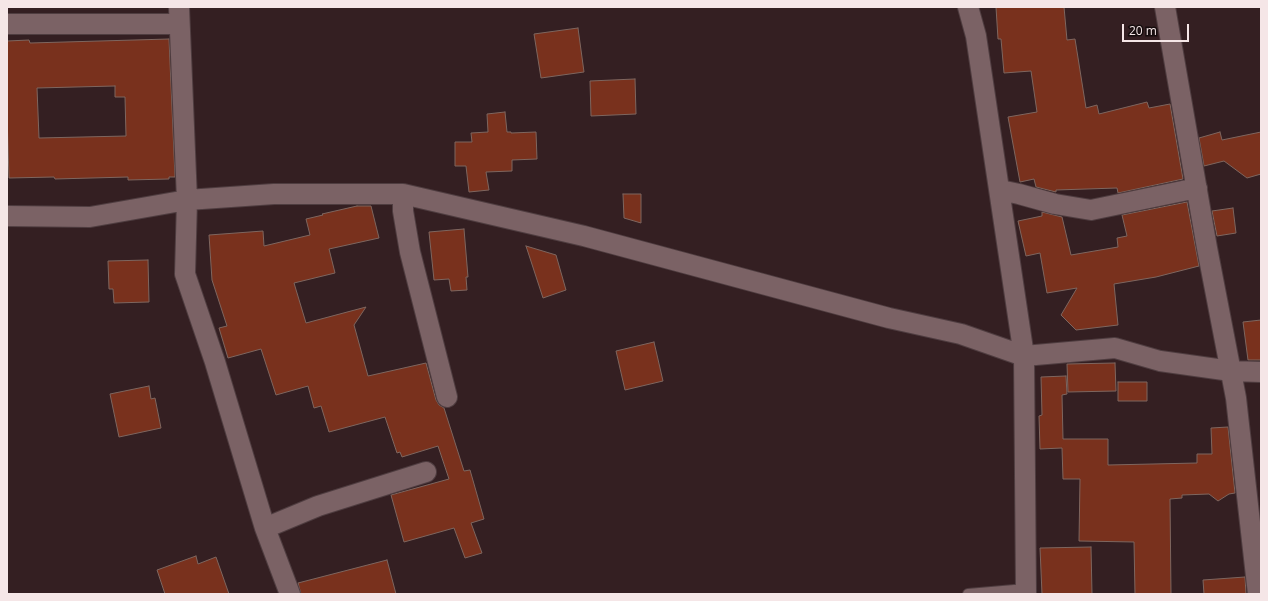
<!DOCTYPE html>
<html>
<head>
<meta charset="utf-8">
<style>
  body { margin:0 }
  #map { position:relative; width:1268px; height:601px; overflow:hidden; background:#341f22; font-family:"Open Sans",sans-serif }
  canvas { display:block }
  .frame { position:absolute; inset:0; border:8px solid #f5e6e7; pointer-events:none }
  .scale { position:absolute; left:1122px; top:24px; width:67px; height:18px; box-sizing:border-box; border:2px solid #f5e6e7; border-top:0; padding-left:5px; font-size:12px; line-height:14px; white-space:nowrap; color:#f5e6e7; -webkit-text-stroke:3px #150c0d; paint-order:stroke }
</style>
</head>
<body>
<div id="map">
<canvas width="1268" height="601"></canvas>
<div class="frame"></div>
<div class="scale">20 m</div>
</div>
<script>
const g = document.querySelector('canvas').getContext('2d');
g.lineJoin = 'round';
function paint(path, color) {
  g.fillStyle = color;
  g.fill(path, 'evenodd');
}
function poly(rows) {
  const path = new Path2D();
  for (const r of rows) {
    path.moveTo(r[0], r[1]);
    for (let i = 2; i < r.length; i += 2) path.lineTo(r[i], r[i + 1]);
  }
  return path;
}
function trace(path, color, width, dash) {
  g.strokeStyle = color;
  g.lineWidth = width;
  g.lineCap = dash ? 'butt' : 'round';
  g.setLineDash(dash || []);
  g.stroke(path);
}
const building = poly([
  [996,7,1064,7,1067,40,1075,39,1086,108,1097,105,1099,114,1147,102,1149,108,1170,104,1183,179,1118,193,1117,188,1056,190,1056,192,1036,187,1034,179,1020,182,1008,117,1037,112,1031,71,1004,73,1001,39,998,39,996,7],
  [578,28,584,72,541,78,534,34,578,28],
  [169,39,175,177,169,177,169,179,128,180,128,177,55,179,54,177,9,178,7,115,7,41,29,40,30,43,169,39],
  [115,86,115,97,125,97,126,136,39,138,37,88,115,86],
  [635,79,636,114,591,116,590,81,635,79],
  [505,112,507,132,511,132,511,133,536,132,537,159,512,160,512,171,486,172,489,190,469,192,466,166,455,166,455,142,472,142,471,133,488,132,487,114,505,112],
  [1220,132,1222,140,1261,132,1261,174,1247,178,1224,161,1204,166,1199,138,1220,132],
  [623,194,641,194,641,223,624,218,623,194],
  [1187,202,1199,266,1156,277,1114,284,1118,325,1076,330,1061,315,1077,288,1047,293,1040,253,1026,256,1018,221,1042,216,1042,212,1062,217,1071,255,1118,247,1117,238,1127,236,1122,215,1187,202],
  [357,206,371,206,379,238,329,249,335,273,294,283,306,323,366,307,354,325,368,376,426,363,436,400,439,405,444,408,464,471,470,470,484,519,471,523,482,553,465,558,454,528,404,542,391,495,449,479,438,446,402,457,400,452,397,453,385,417,329,432,321,406,314,408,308,386,276,395,261,349,228,358,219,328,227,326,212,280,209,235,263,231,264,246,310,235,306,219,323,215,322,214,357,206],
  [1233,208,1236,233,1217,236,1212,211,1233,208],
  [464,229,468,277,466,277,467,290,451,291,449,279,434,280,429,232,464,229],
  [526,246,556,255,566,290,543,298,526,246],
  [148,260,149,302,114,303,113,289,109,289,108,261,148,260],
  [1261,320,1261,360,1248,360,1243,322,1261,320],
  [654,342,663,381,625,390,616,351,654,342],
  [1115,363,1116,391,1068,392,1067,364,1115,363],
  [1066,376,1067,394,1062,395,1063,439,1108,439,1108,465,1197,463,1197,454,1212,454,1211,428,1228,427,1235,493,1229,494,1218,501,1209,494,1182,495,1182,498,1170,499,1171,594,1135,594,1134,542,1079,541,1080,479,1063,479,1062,448,1040,449,1039,416,1042,415,1041,377,1066,376],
  [1118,382,1147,382,1147,401,1118,401,1118,382],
  [149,386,151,399,155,398,161,428,119,437,110,394,149,386],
  [1091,547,1092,594,1042,594,1040,548,1091,547],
  [196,556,198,564,216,557,229,594,165,594,157,570,196,556],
  [387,560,396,594,301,594,298,583,387,560],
  [1245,577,1246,594,1204,594,1203,580,1245,577]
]);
paint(building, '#79311d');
trace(building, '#7e665f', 1);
const lane = poly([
  [968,594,1026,589]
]);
const street = poly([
  [179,7,187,200,185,274,215,362,265,528,290,594],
  [968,7,976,36,1024,356,1026,594],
  [1165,7,1207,248,1236,398,1258,594],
  [7,24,179,24],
  [1000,190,1019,194,1055,204,1091,210,1197,188],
  [403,194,403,211,410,252,447,397],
  [7,216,90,217,187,200,274,194,403,194,584,236,889,318,961,334,1024,356,1115,348,1160,361,1231,371,1261,372],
  [265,528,318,506,426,472]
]);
trace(lane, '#4f3d40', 12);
trace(street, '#4f3d40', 22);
trace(lane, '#7b6265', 10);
trace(street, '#7b6265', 20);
</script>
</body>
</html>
